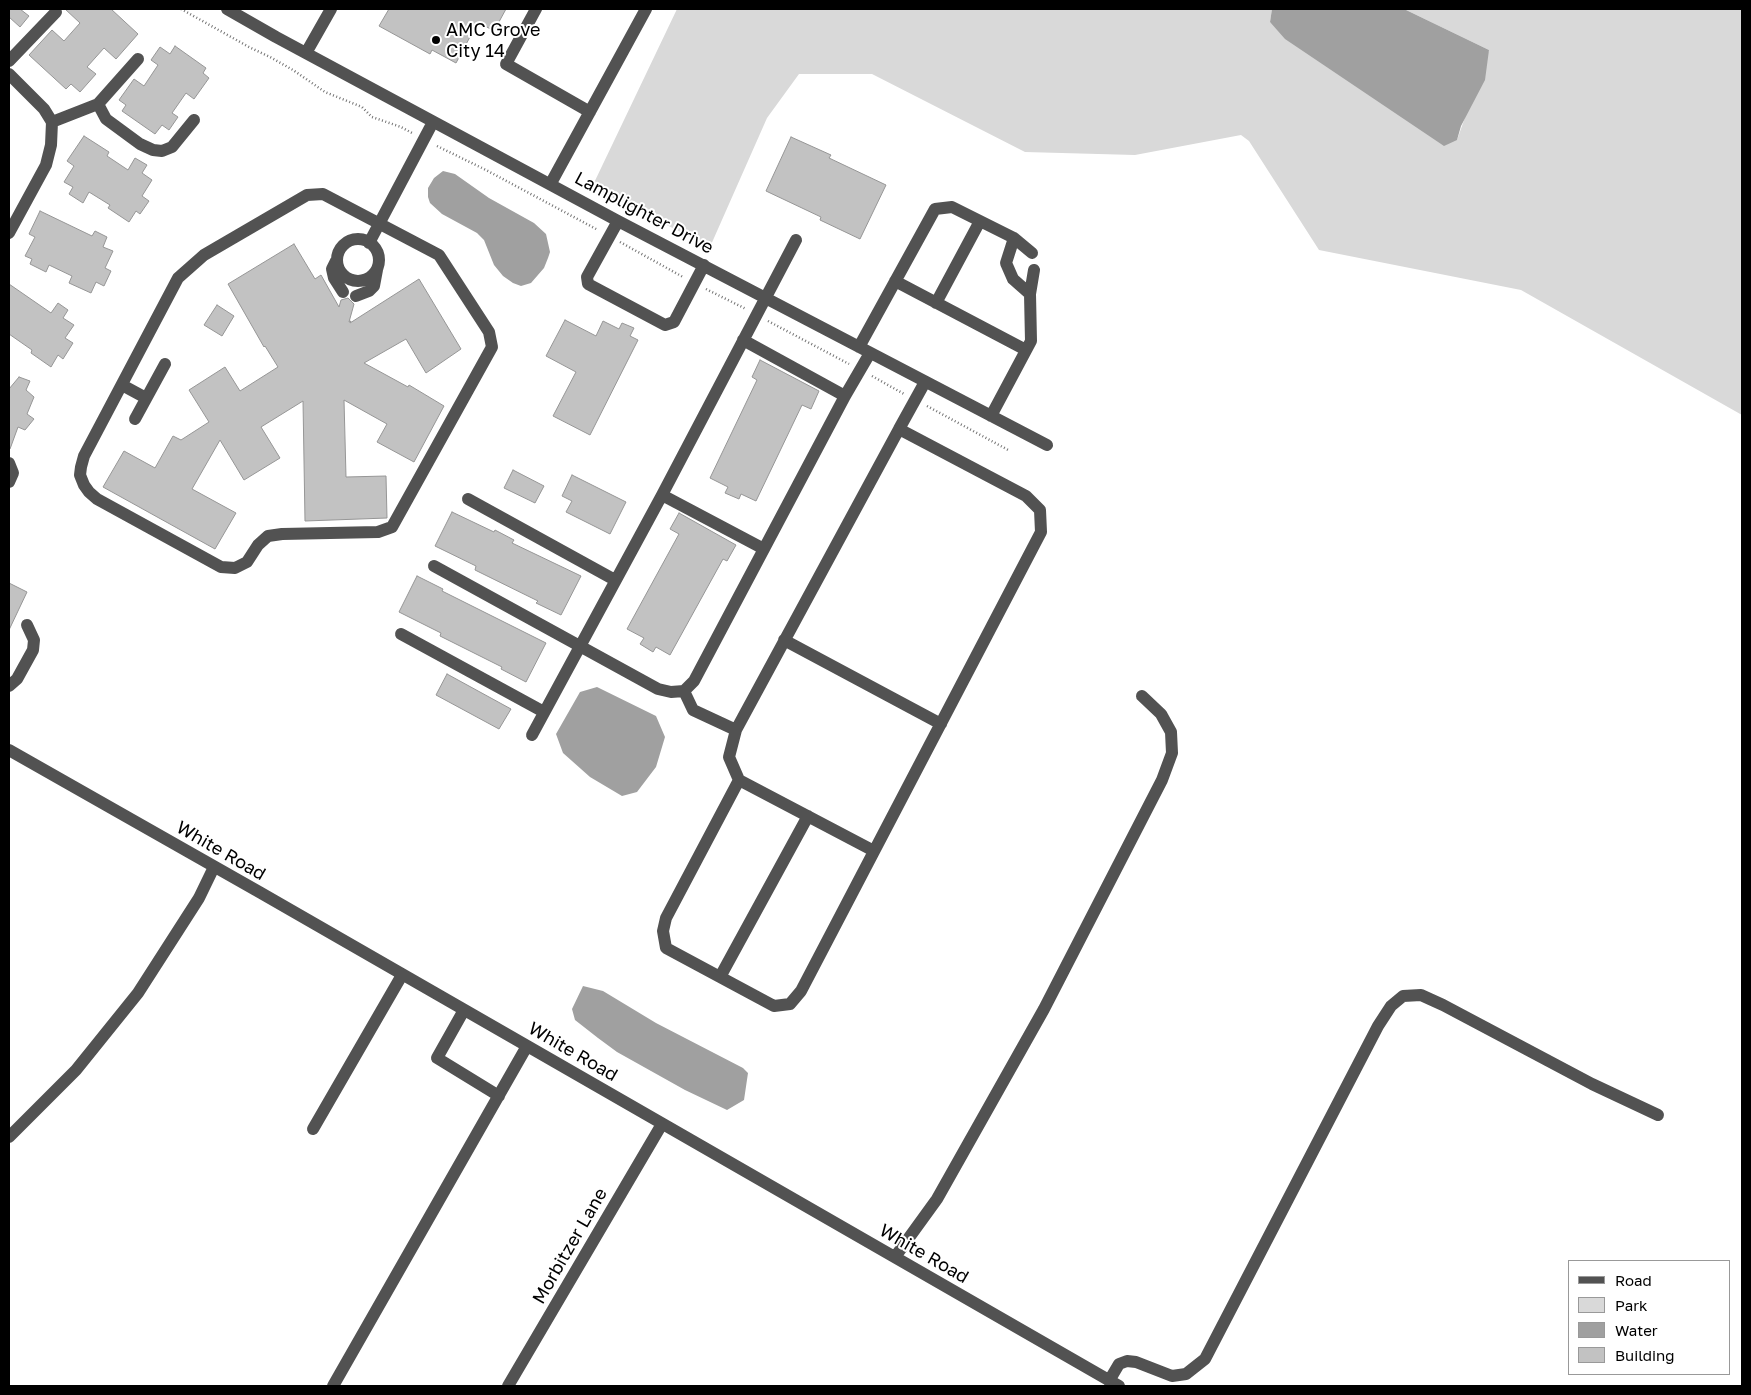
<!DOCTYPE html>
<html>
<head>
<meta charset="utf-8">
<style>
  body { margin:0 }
  #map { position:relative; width:1751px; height:1395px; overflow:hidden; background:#fff; font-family:"Golos Text",sans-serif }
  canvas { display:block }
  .frame { position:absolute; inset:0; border:10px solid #000; pointer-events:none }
  .legend { position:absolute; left:1568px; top:1260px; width:162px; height:115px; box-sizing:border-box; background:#fff; border:1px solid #999; margin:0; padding:6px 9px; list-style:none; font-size:15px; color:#000 }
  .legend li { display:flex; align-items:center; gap:10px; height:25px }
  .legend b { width:25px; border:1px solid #999 }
</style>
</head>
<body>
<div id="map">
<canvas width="1751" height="1395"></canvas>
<div class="frame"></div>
<ul class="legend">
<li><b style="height:6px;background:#525252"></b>Road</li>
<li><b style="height:14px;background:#d9d9d9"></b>Park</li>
<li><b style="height:14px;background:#a0a0a0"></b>Water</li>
<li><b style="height:14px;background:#c2c2c2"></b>Building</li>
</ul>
</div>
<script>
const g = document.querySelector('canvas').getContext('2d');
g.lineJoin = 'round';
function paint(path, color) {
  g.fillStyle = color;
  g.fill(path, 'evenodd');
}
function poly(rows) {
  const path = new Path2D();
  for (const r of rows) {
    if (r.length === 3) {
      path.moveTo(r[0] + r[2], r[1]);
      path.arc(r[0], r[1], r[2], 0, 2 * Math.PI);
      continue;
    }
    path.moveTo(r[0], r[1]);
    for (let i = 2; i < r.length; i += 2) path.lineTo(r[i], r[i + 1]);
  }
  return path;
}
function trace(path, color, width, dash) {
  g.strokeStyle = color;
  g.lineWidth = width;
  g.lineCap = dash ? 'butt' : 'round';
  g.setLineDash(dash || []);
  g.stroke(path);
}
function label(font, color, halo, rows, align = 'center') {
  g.font = font + ' "Golos Text",sans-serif';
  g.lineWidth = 4;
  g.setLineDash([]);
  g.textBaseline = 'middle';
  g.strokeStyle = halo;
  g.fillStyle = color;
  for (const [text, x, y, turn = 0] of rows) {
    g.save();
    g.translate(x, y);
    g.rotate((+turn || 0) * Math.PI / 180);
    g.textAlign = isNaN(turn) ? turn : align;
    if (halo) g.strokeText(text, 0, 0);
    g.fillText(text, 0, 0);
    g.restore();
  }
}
paint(poly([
  [677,9,1272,9,1270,22,1457,140,1489,50,1404,9,1742,9,1742,415,1521,290,1319,250,1249,141,1241,135,1135,155,1025,152,872,74,799,74,767,118,710,247,592,187]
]), '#d9d9d9');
paint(poly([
  [1272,9,1404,9,1489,50,1485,80,1461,126,1457,140,1444,146,1285,39,1270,22],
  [443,171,455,174,489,198,534,223,546,234,550,252,548,258,544,268,531,283,521,286,513,283,503,276,494,265,484,240,477,233,442,214,430,203,428,197,428,188,434,178],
  [597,687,656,716,665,737,656,767,637,792,622,796,590,777,563,753,556,734,580,692],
  [583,986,603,991,656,1023,743,1068,748,1073,744,1100,727,1110,685,1090,617,1052,598,1038,575,1020,572,1009]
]), '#a0a0a0');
const building = poly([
  [9,9,20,9,29,16,20,27,9,17,9,9],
  [65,9,111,9,138,34,116,59,104,48,87,67,96,74,80,92,71,84,66,89,29,55,52,30,64,41,80,23,65,9],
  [389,9,506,9,494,31,478,22,456,63,432,50,430,54,379,26,389,9],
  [175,46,206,68,203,73,209,78,194,99,186,93,172,113,178,117,169,130,162,125,155,134,122,111,126,105,119,100,134,79,144,86,158,65,151,60,160,47,170,54,175,46],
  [84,136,109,152,107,156,128,170,135,158,147,165,142,173,152,180,142,196,149,201,140,214,136,211,129,222,108,208,110,205,89,192,83,203,69,194,73,187,64,182,74,166,67,161,84,136],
  [791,137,831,155,829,158,886,185,860,239,820,220,821,217,766,191,791,137],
  [40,211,92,236,95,231,107,237,103,247,113,251,105,268,111,271,104,286,96,282,91,293,69,283,72,276,49,265,46,272,30,264,32,259,25,256,35,237,29,234,40,211],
  [294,244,315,279,321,275,339,307,341,300,348,298,354,304,349,322,351,321,350,323,419,279,461,349,426,373,406,339,364,363,408,387,409,385,444,406,414,462,377,442,387,424,344,400,346,477,386,476,387,518,305,521,303,401,261,427,280,458,244,480,220,440,192,489,236,513,215,549,103,487,124,451,155,468,173,436,181,440,209,422,189,390,225,367,240,391,278,367,265,346,264,347,228,284,294,244],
  [9,284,51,313,58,303,68,310,63,318,74,325,65,338,73,343,63,359,58,355,51,367,31,353,32,350,9,334,9,284],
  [217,305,234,316,222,336,204,325,217,305],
  [565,320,596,336,603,321,619,329,622,323,634,328,630,336,638,340,590,435,553,416,576,372,546,356,565,320],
  [760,360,819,391,811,409,802,405,756,501,741,494,739,499,725,493,728,487,710,478,757,380,752,377,760,360],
  [19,377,30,381,26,390,34,397,27,414,34,419,25,430,18,427,10,449,9,449,9,389,19,377],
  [513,470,544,486,535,503,504,488,513,470],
  [572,475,626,502,610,534,566,512,572,501,562,496,572,475],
  [452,512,494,532,495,530,514,540,512,543,581,576,561,615,536,603,538,601,475,570,476,566,435,546,452,512],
  [679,513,736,545,727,561,723,559,670,655,656,647,653,652,640,644,644,638,627,629,679,534,670,529,679,513],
  [417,576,443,589,442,591,546,643,526,682,501,669,502,667,440,636,441,633,399,612,417,576],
  [9,583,27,592,9,630,9,583],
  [447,674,511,709,499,729,436,695,447,674]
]);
paint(building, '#c2c2c2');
trace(building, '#969696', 1);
trace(poly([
  [181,9,249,47,270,57,293,70,325,92,362,107,372,117,401,127,412,133],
  [437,146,486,170,598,230],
  [620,242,683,277],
  [706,289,746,309],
  [768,321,849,364],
  [872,376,904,394],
  [927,406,1010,451]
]), '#747474', 2.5, [1, 2.5]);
trace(poly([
  [227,9,276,37,618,221,1047,445],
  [536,9,506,64,590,112],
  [306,53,331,9],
  [9,61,56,12],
  [9,74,44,109,52,122,51,145,46,165,9,233],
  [98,104,106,119,140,144,153,150,162,151,172,147,194,120],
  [52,122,98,104,138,59],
  [551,183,646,9],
  [323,194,439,255,489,332,492,347,392,527,378,532,282,534,268,536,258,545,247,562,235,568,221,567,97,499,89,492,84,485,80,475,81,467,84,456,178,278,204,255,307,195,323,194],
  [618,221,587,277,588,284,665,325,674,322,704,265],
  [1014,238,1032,253],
  [358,260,21],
  [369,243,433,122],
  [336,261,332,269,334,278,343,292],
  [895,281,1026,350],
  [1030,294,1034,270],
  [356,296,369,291,374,286,377,270],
  [936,303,980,221],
  [743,340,845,396],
  [859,347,935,209,952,207,1014,238,1006,263,1013,279,1030,294,1031,341,991,416],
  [122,385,146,398],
  [135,419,165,364],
  [9,463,13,473,9,482],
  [662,495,764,549],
  [468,499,615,580],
  [434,566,658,689,671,692,684,691,694,681,845,396,870,353],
  [401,634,544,712],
  [784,640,941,724],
  [9,686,17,679,33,650,34,640,27,625],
  [684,691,693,710,736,730,729,757,739,780,666,918,663,931,666,948,774,1006,790,1004,801,991,1041,532,1040,510,1026,496,899,429,925,382],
  [736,730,899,429],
  [532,735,662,495,796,240],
  [9,750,261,893,1119,1386],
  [739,780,874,851],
  [720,977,808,816],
  [464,1010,437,1058,499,1096],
  [313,1129,402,975],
  [9,1137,76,1070,138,993,199,898,214,867],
  [895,1257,937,1199,1044,1009,1162,780,1172,753,1171,732,1161,714,1142,696],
  [1109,1381,1119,1364,1127,1361,1136,1362,1172,1376,1186,1374,1205,1359,1378,1026,1391,1006,1403,996,1421,995,1443,1005,1592,1084,1658,1115],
  [333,1386,527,1046],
  [508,1386,662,1124]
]), '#525252', 12);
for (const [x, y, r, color] of [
  [436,40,5,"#000"]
]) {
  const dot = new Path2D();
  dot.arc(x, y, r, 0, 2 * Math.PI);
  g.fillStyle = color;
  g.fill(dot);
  trace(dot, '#fff', 2);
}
label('18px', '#000', '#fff', [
  ["AMC Grove",446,30],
  ["City 14",446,51]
], 'left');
label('18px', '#000', '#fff', [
  ["Lamplighter Drive",644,213,28],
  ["White Road",221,851,30],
  ["White Road",573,1052,30],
  ["Morbitzer Lane",570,1246,-60],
  ["White Road",924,1254,30]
]);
</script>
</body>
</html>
